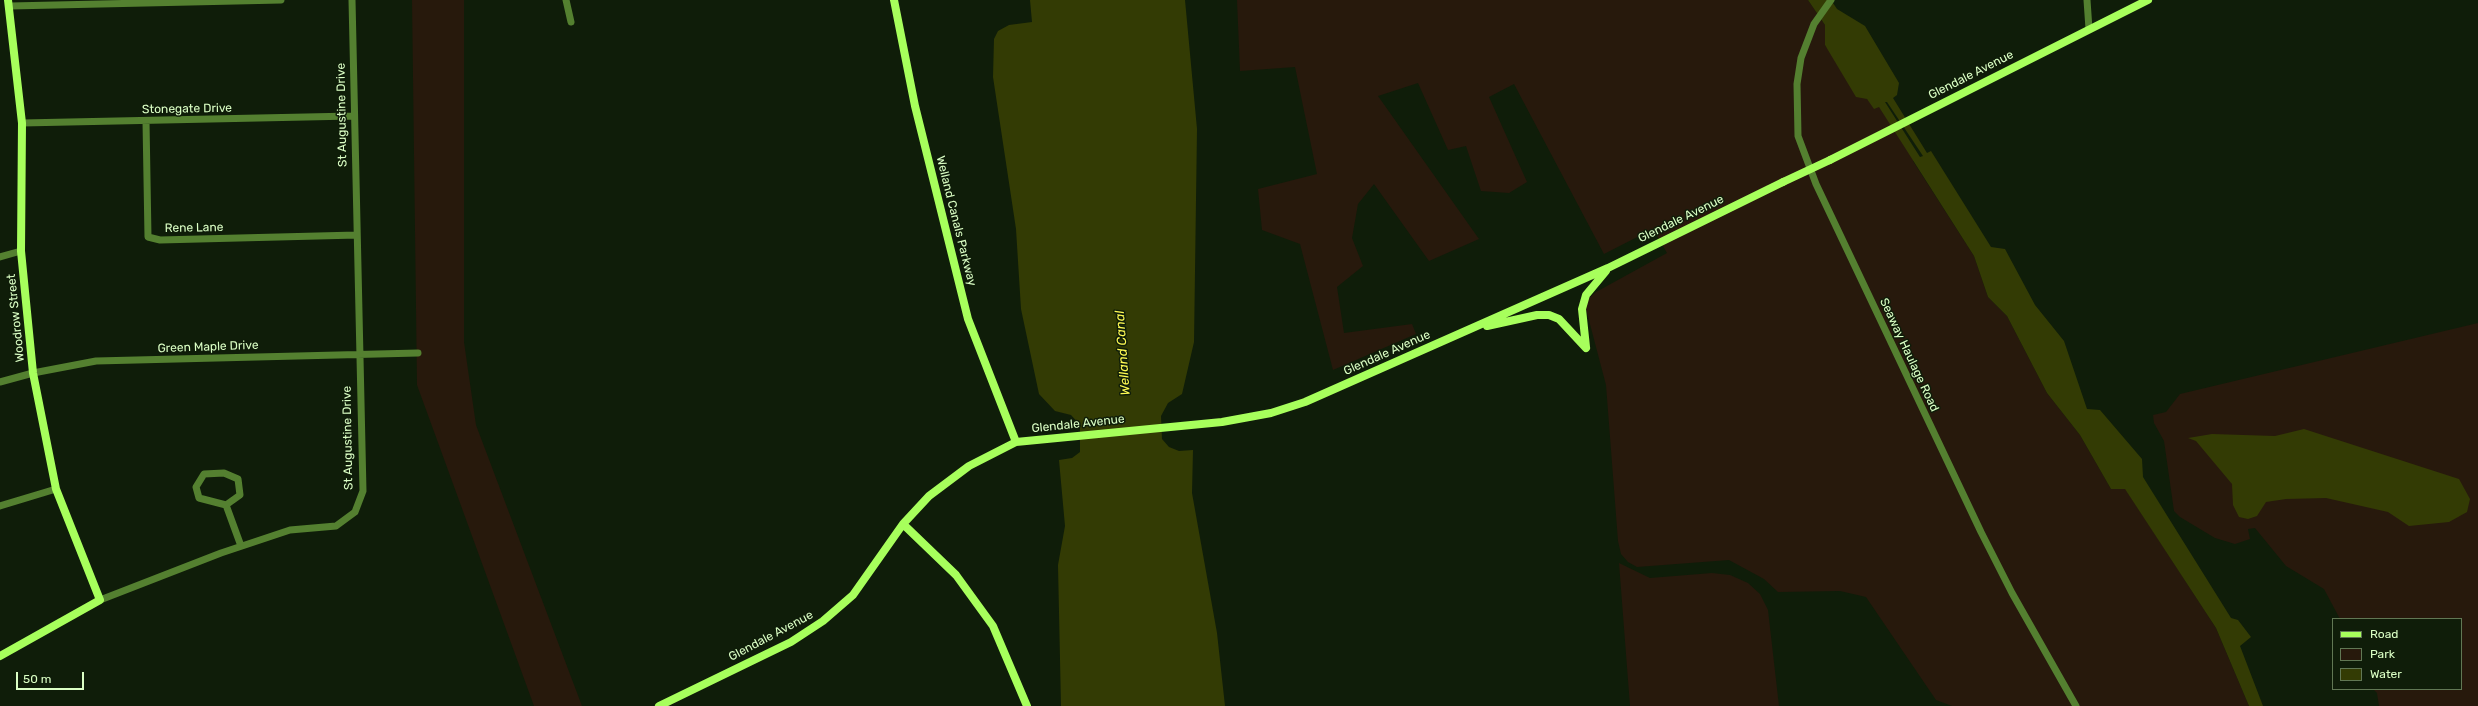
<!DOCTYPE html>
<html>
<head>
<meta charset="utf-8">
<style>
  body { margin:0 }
  #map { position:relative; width:2478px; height:706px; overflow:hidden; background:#0f1d09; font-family:Rubik,sans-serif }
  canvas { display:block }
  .legend { position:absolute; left:2332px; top:618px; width:130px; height:72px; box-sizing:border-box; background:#0f1d09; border:1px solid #617754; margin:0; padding:5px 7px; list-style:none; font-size:12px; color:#dbffc5 }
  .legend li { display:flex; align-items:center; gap:8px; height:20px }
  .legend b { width:20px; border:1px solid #617754 }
  .scale { position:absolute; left:16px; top:672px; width:68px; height:18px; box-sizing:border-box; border:2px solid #dbffc5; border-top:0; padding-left:5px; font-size:12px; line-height:14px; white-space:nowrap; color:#dbffc5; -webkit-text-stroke:3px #0f1d09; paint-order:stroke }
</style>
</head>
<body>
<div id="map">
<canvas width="2478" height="706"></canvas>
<ul class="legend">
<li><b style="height:5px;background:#a7ff5c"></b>Road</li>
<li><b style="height:11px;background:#27190c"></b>Park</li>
<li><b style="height:11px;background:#333b04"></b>Water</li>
</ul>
<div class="scale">50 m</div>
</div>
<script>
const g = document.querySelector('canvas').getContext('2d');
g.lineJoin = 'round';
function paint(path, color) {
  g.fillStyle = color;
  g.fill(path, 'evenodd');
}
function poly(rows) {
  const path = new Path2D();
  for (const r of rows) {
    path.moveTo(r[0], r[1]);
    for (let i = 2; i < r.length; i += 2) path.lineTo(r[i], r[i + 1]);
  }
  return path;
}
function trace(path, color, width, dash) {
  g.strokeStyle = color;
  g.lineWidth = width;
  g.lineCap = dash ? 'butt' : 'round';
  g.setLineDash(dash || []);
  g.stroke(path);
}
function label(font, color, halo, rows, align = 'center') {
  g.font = font + ' Rubik,sans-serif';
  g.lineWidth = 3;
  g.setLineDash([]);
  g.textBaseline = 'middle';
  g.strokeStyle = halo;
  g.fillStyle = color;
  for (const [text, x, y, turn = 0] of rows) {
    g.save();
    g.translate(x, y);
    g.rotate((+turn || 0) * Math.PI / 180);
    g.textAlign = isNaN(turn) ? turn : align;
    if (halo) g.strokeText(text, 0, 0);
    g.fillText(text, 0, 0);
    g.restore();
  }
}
paint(poly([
  [412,0,464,0,464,342,476,425,582,706,534,706,417,385],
  [1237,0,1808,0,1825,25,1825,45,1867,99,1879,106,1915,160,1913,161,1974,256,1988,297,2007,316,2047,393,2080,435,2111,489,2125,488,2216,628,2249,706,1952,706,1936,700,1866,597,1840,591,1778,592,1764,579,1729,560,1637,567,1628,562,1621,554,1618,541,1606,385,1586,309,1588,299,1596,292,1667,253,1653,229,1604,254,1514,84,1489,97,1527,182,1509,193,1481,191,1466,146,1448,150,1418,83,1378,96,1479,239,1429,261,1374,184,1358,204,1352,238,1363,266,1337,287,1344,333,1412,324,1416,334,1333,370,1300,244,1262,230,1258,189,1317,174,1295,67,1240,71],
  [2478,323,2478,706,2379,706,2377,693,2373,689,2461,689,2461,619,2340,619,2324,589,2286,566,2255,528,2248,529,2250,539,2235,544,2215,538,2180,517,2174,511,2164,441,2154,423,2153,415,2166,412,2180,394],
  [1619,563,1650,578,1712,573,1730,575,1748,583,1760,594,1768,610,1779,706,1630,706]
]), '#27190c');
paint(poly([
  [1030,0,1185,0,1197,129,1194,342,1182,394,1168,403,1161,416,1162,439,1169,447,1179,451,1193,450,1192,493,1217,633,1225,706,1061,706,1058,565,1065,526,1059,460,1072,458,1080,452,1080,425,1071,415,1055,411,1039,394,1021,309,1016,229,993,77,994,39,998,31,1009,25,1032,22],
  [1808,0,1831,0,1837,9,1865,26,1899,83,1897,95,1893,98,1927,153,1931,151,1991,247,2005,249,2035,305,2064,341,2087,409,2100,410,2142,459,2143,477,2231,618,2238,620,2251,637,2240,646,2263,706,2249,706,2216,628,2125,489,2111,489,2080,435,2047,393,2007,316,1988,297,1974,256,1879,107,1874,109,1867,99,1856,97,1825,45,1825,25],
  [1885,102,1887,102,1923,156,1920,157],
  [2304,429,2459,479,2470,499,2467,512,2449,522,2409,526,2388,512,2326,498,2286,499,2266,502,2257,516,2248,519,2239,517,2233,505,2232,484,2196,441,2188,438,2212,434,2275,436]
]), '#333b04');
trace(poly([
  [566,0,571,22],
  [1831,0,1814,24,1801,58,1797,84,1798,136,1816,184,1981,532,2012,593,2076,706],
  [2087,0,2089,29],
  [10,6,281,0],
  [146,121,148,237,160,240,357,235],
  [22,123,353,116],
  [0,257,21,251],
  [0,382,33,373,96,361,418,353],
  [226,505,199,498,196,487,204,474,224,473,238,479,240,495,226,505,241,546],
  [0,506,56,489],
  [100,600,221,553,290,530,336,526,355,512,363,491,352,0]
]), '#548030', 7);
trace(poly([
  [894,0,915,106,968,319,1016,442],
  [1830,160,2148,0],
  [1487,326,1537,315,1549,315,1559,319,1586,348],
  [1586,347,1582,309,1586,295,1606,271],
  [903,524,956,575,993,626,1027,706],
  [0,656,100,600,56,489,33,373,21,251,22,123,8,0],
  [659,706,791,642,823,621,853,595,903,524,929,496,969,466,1016,442,1222,422,1271,413,1305,402,1608,268,1783,182]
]), '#a7ff5c', 8);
trace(poly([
  [1783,182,1830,160]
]), '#a7ff5c', 8);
label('12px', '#dbffc5', '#0f1d09', [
  ["Glendale Avenue",1971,75,-27],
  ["Stonegate Drive",187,109,-1],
  ["St Augustine Drive",342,115,-91],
  ["Glendale Avenue",1681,219,-26],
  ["Welland Canals Parkway",956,221,76],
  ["Rene Lane",194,228,-1],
  ["Woodrow Street",16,318,-96],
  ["Green Maple Drive",208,347,-2],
  ["Glendale Avenue",1387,353,-24],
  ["Seaway Haulage Road",1909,355,65],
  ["Glendale Avenue",1078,424,-6],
  ["St Augustine Drive",348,438,-91],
  ["Glendale Avenue",771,636,-28]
]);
label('italic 13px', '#fffb53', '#0f1d09', [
  ["Welland Canal",1123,353,-94]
]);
</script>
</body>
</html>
